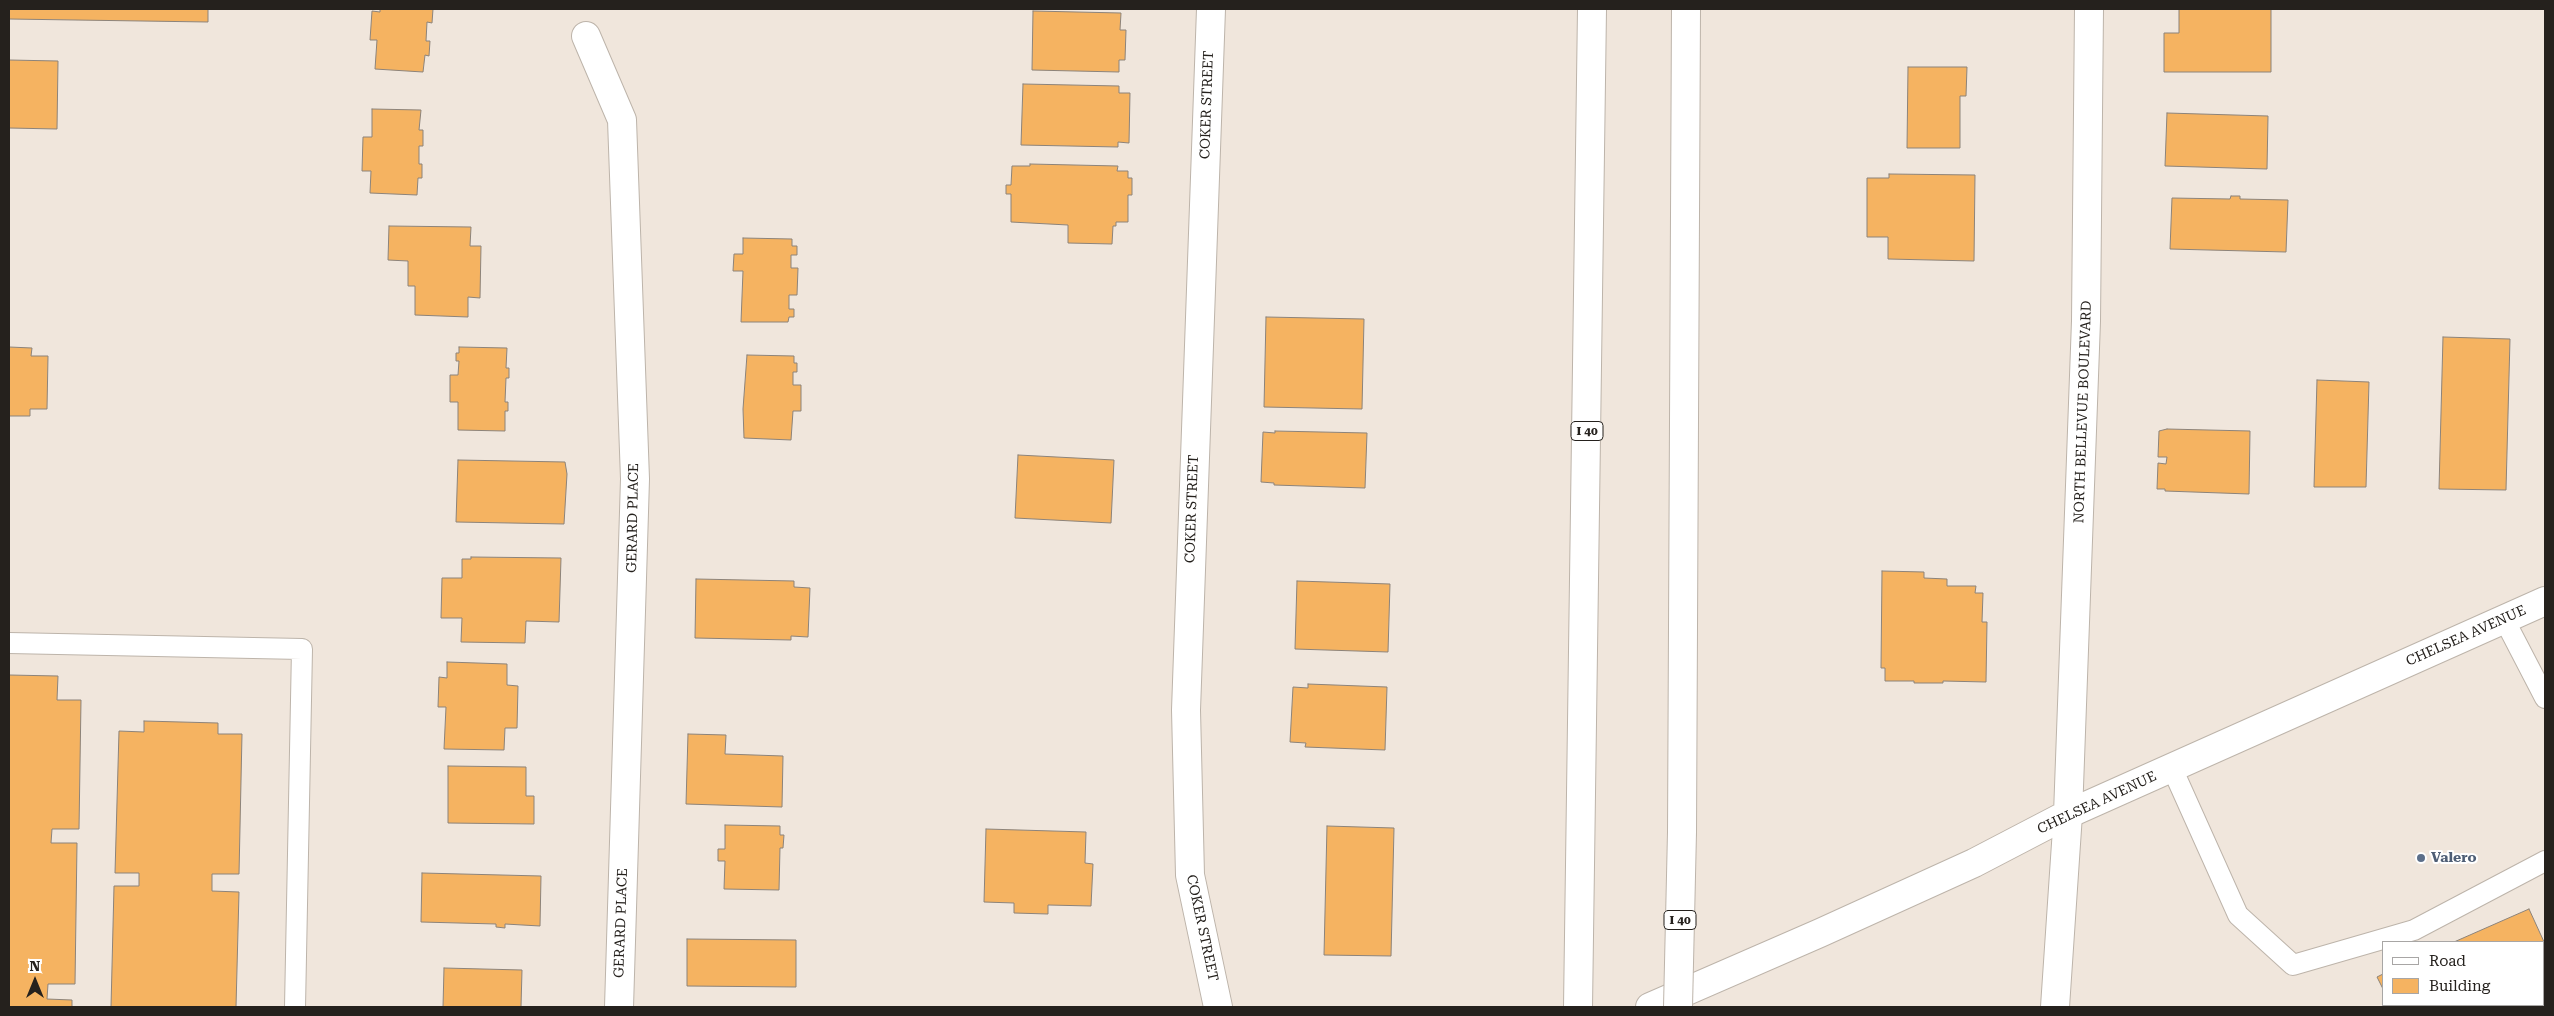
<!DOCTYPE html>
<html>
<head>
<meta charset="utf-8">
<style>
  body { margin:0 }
  #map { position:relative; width:2554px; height:1016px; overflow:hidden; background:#f0e6dc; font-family:"Roboto Serif",serif }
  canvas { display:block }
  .frame { position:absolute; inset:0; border:10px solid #25211d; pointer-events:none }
  .legend { position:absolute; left:2382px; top:941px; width:162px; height:65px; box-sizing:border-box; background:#fff; border:1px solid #a8a6a5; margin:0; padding:6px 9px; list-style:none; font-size:15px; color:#25211d }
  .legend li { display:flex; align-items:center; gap:10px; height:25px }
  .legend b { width:25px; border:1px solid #a8a6a5 }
  .north { position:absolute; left:10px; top:956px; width:50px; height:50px; -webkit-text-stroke:4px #fff; paint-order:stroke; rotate:0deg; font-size:14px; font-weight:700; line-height:20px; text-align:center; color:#25211d }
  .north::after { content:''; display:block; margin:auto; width:18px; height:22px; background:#25211d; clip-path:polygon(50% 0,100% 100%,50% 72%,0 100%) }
</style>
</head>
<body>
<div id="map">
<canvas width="2554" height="1016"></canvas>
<div class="frame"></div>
<ul class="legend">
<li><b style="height:6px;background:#fff"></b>Road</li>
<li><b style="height:14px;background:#f5b361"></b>Building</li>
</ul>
<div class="north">N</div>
</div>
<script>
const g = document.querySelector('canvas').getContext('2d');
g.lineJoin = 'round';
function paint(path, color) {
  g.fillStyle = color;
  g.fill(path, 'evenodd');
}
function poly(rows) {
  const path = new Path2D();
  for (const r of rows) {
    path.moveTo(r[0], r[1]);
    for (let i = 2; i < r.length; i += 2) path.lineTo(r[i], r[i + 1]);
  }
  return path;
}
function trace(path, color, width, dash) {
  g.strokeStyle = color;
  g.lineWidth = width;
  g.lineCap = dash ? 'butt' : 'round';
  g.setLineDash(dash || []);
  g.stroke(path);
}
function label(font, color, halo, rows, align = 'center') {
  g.font = font + ' "Roboto Serif",serif';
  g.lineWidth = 4;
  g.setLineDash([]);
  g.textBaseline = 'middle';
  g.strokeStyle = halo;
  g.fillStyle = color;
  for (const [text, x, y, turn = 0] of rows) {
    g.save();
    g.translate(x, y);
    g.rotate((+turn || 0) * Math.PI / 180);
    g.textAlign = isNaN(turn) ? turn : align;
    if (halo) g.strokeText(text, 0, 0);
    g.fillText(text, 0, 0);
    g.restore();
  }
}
const building = poly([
  [9,9,208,9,208,22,9,19,9,9],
  [380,9,433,9,432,23,427,22,426,41,430,41,429,56,425,55,423,72,375,69,377,40,370,40,372,11,380,12,380,9],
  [2179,9,2271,9,2271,72,2164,72,2164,33,2179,33,2179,9],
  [1033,11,1121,13,1120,30,1126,30,1125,60,1119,60,1119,72,1032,70,1033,11],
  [9,60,58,61,57,129,9,128,9,60],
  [1908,67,1967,67,1966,96,1960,96,1960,148,1907,148,1908,67],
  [1023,84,1119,86,1119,93,1130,93,1129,143,1118,142,1118,147,1021,145,1023,84],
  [372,109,421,110,419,130,423,130,423,146,419,146,419,164,422,164,422,178,418,178,417,195,370,193,371,171,362,171,363,137,372,137,372,109],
  [2167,113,2268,116,2267,169,2165,166,2167,113],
  [1030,164,1118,166,1117,171,1128,171,1128,178,1132,178,1132,195,1128,195,1128,222,1116,222,1116,226,1113,226,1112,244,1068,243,1068,225,1011,222,1011,194,1006,194,1006,185,1011,185,1012,166,1030,166,1030,164],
  [1889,174,1975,175,1974,261,1888,259,1888,237,1867,237,1867,178,1889,178,1889,174],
  [2231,196,2240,196,2240,199,2288,200,2286,252,2170,249,2172,198,2230,199,2231,196],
  [389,226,471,227,470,246,481,246,480,298,468,297,468,317,415,315,415,286,408,286,408,261,388,260,389,226],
  [743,238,792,239,792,246,797,246,797,255,791,255,791,268,798,268,797,295,789,295,789,309,794,309,794,317,789,317,788,322,741,322,743,271,733,271,734,254,743,254,743,238],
  [1266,317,1364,319,1362,409,1264,407,1266,317],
  [2443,337,2510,339,2506,490,2439,489,2443,337],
  [9,347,32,348,31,356,48,356,47,409,30,409,30,416,9,416,9,347],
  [459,347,507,348,506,368,509,368,509,378,506,378,505,402,508,402,508,411,505,411,505,431,458,430,458,402,450,402,450,375,458,375,459,361,456,361,456,353,459,353,459,347],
  [747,355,794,356,794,363,797,363,797,372,793,372,793,385,801,385,801,411,793,411,791,440,744,438,743,409,747,355],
  [2317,380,2369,382,2366,487,2314,487,2317,380],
  [2167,429,2250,431,2249,494,2165,491,2165,489,2157,489,2158,463,2166,464,2167,457,2158,457,2159,431,2167,429],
  [1275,431,1367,433,1365,488,1274,485,1274,483,1261,482,1263,432,1275,433,1275,431],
  [1018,455,1114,460,1111,523,1015,518,1018,455],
  [458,460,565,462,567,474,564,524,456,522,458,460],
  [471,557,561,558,559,622,526,621,525,643,461,642,462,618,441,618,442,578,462,578,462,559,471,559,471,557],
  [1882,571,1924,572,1924,578,1947,579,1947,586,1976,586,1975,593,1983,593,1982,622,1987,622,1986,682,1943,681,1943,683,1914,683,1914,681,1885,681,1885,668,1881,668,1882,571],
  [696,579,794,581,794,587,810,588,808,637,791,636,791,640,695,638,696,579],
  [1297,581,1390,584,1388,652,1295,649,1297,581],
  [447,662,507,664,507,685,518,686,517,728,505,728,504,750,444,749,446,707,438,707,439,677,447,678,447,662],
  [9,675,58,676,57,700,81,700,79,829,52,829,51,843,77,843,75,984,48,984,47,999,72,1000,72,1007,9,1007,9,675],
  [1308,684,1387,687,1385,750,1305,747,1306,743,1290,742,1293,687,1308,688,1308,684],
  [144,721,218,723,218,734,242,734,239,874,212,874,212,891,239,892,236,1007,111,1007,114,886,139,886,139,873,115,873,119,731,144,732,144,721],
  [688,734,726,735,725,754,783,756,782,807,686,804,688,734],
  [448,766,526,767,526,796,534,796,534,824,448,823,448,766],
  [725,825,780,826,780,835,784,835,783,848,780,848,779,890,724,889,725,861,718,861,718,849,725,849,725,825],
  [1327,826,1394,828,1391,956,1324,955,1327,826],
  [986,829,1086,832,1085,863,1093,864,1091,906,1048,905,1048,914,1014,913,1014,903,984,902,986,829],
  [422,873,541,876,540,926,505,924,505,928,496,927,496,924,421,922,422,873],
  [2529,909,2545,944,2545,985,2543,986,2543,942,2454,942,2529,909],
  [687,939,796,940,796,987,687,986,687,939],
  [444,968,522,970,521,1007,443,1007,444,968],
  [2383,974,2383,989,2377,977,2383,974],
  [2390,1005,2500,1005,2494,1007,2391,1007,2390,1005]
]);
paint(building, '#f5b361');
trace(building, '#8c837a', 1);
const service = poly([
  [2504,619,2545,698],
  [9,643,302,649,295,1007],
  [2172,768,2238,915,2293,965,2414,930,2545,861]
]);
const minor = poly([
  [586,36,622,120,635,479,619,1007]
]);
const secondary = poly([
  [1211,9,1186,710,1190,875,1218,1007],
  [2068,814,2086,321,2089,9],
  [1650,1007,1820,933,1974,863,2068,814,2545,601]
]);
const motorway = poly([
  [1682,832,1686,9],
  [1578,1007,1592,9],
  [2055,1007,2068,814]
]);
trace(service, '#bdb4aa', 22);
trace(minor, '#bdb4aa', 30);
trace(secondary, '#bdb4aa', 30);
trace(motorway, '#bdb4aa', 30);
trace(service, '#fff', 20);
trace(minor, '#fff', 28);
trace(secondary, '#fff', 28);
trace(motorway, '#fff', 28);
const motorwayBridge = poly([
  [1678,1007,1682,832]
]);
trace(motorwayBridge, '#bdb4aa', 30, []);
trace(motorwayBridge, '#fff', 28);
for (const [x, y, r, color] of [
  [2421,858,5,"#5c6f8a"]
]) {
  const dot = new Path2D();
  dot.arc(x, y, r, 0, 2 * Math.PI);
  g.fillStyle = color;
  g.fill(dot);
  trace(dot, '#fff', 2);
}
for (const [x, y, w] of [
  [1587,431,32],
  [1680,920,32]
]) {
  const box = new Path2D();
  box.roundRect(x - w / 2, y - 9.5, w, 19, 4);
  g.fillStyle = '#fff';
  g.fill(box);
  trace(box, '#25211d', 1);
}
label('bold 12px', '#25211d', null, [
  ["I 40",1587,431],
  ["I 40",1680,920]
]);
label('14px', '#25211d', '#fff', [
  ["COKER STREET",1207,105,-88],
  ["NORTH BELLEVUE BOULEVARD",2083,412,-88],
  ["COKER STREET",1192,509,-88],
  ["GERARD PLACE",633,518,-89],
  ["CHELSEA AVENUE",2466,636,-24],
  ["CHELSEA AVENUE",2097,803,-25],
  ["GERARD PLACE",621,923,-88],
  ["COKER STREET",1202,928,78]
]);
label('bold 14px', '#4e5e75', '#fff', [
  ["Valero",2431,858]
], 'left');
</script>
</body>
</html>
